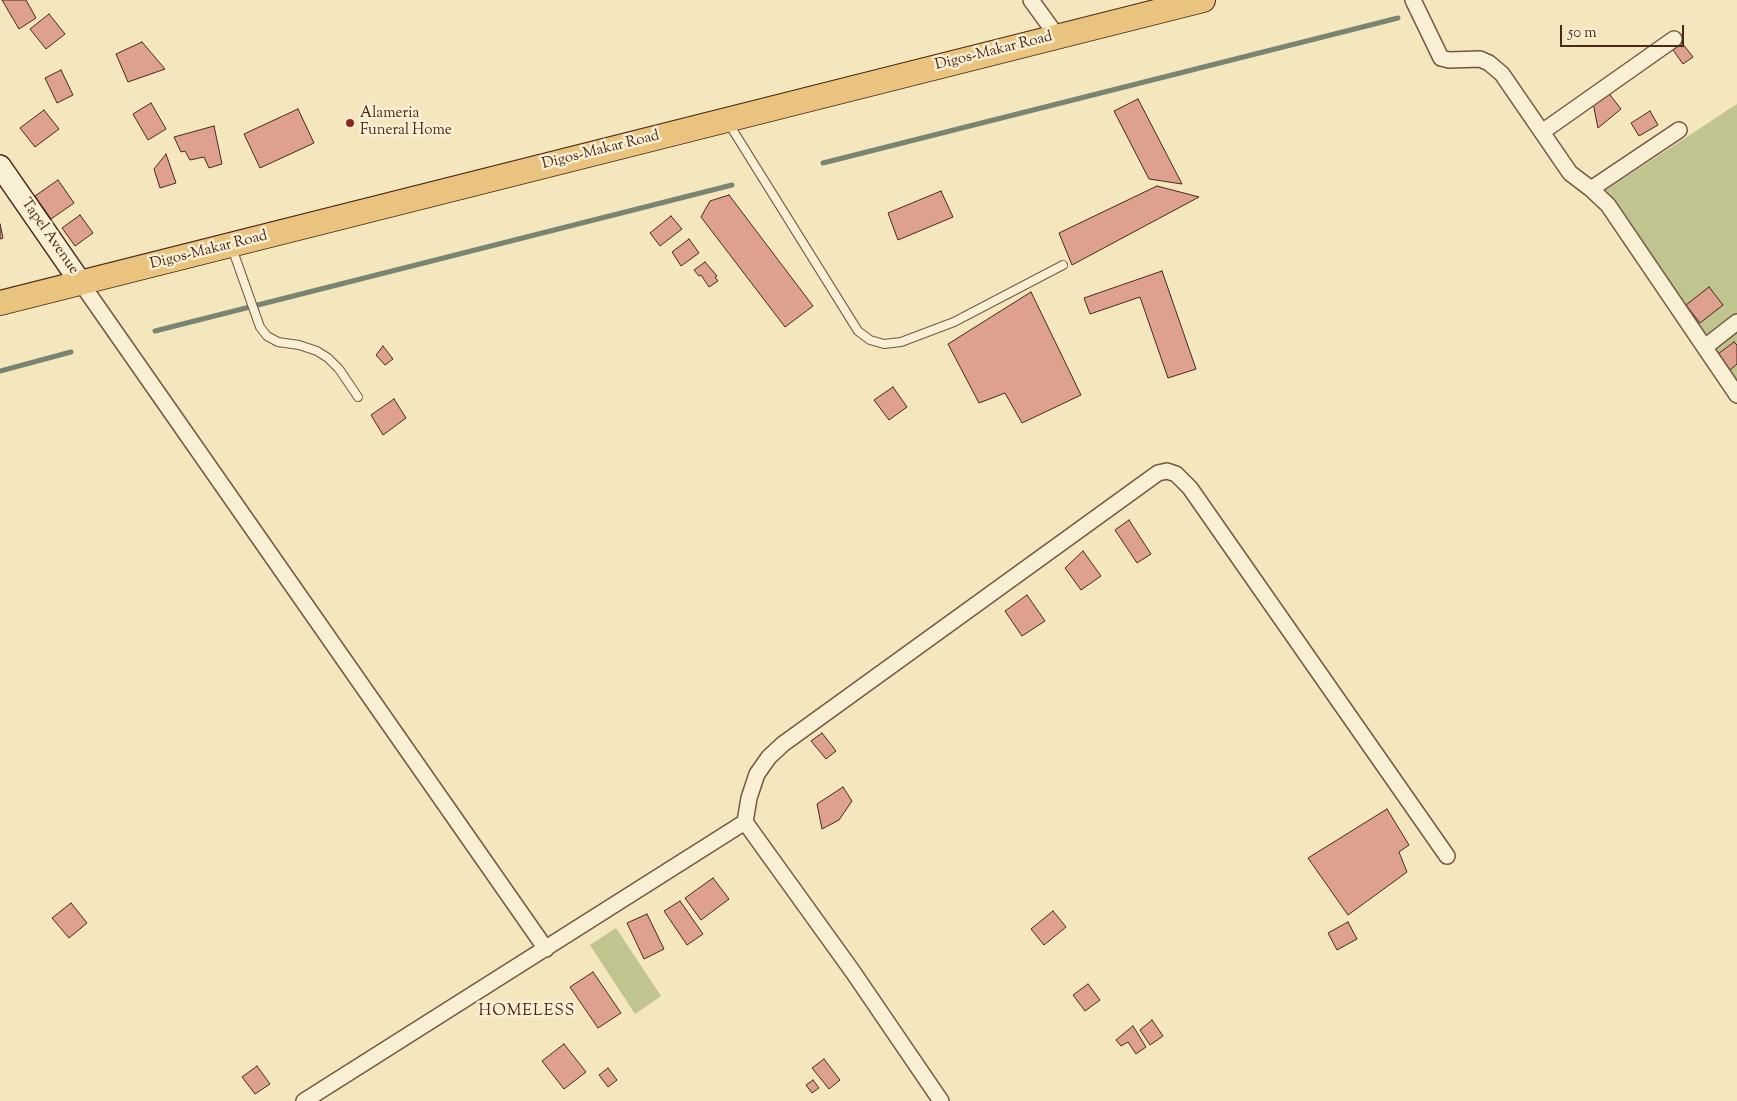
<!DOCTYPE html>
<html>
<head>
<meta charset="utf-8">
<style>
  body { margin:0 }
  #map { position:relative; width:1737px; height:1101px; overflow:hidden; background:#f4e6bd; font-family:"Sorts Mill Goudy",serif }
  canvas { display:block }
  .scale { position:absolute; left:1560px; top:25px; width:124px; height:22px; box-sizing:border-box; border:2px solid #482919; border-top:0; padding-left:6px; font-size:15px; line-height:18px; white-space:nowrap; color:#482919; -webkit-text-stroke:4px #f8efd4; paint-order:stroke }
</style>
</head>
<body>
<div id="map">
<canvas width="1737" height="1101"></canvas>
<div class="scale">50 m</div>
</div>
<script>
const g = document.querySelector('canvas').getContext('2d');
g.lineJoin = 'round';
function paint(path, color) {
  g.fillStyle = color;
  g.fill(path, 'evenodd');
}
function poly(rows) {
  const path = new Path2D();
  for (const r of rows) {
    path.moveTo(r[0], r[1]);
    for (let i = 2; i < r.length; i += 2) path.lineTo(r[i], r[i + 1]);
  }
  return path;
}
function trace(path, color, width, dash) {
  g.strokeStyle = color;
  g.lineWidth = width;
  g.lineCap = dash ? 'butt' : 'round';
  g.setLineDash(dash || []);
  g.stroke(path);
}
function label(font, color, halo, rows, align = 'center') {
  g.font = font + ' "Sorts Mill Goudy",serif';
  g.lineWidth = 5;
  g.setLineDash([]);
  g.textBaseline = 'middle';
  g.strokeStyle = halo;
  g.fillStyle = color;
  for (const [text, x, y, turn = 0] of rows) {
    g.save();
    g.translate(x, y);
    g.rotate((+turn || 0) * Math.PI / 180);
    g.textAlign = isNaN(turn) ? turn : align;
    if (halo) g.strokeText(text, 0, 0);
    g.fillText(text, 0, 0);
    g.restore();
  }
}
paint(poly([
  [1737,104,1737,396,1597,196],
  [616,928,661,996,635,1014,590,945]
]), '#c0c48e');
trace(poly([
  [823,163,1398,18],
  [155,331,732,185],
  [0,371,71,352]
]), '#7a8472', 5);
const building = poly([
  [2,0,26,0,36,18,19,29,2,0],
  [49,14,65,34,46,49,30,29,49,14],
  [142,42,165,69,128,82,116,54,142,42],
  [1682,43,1693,57,1683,64,1673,50,1682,43],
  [61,70,73,95,57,103,45,78,61,70],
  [1607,91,1621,109,1598,128,1593,103,1607,91],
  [1138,99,1182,184,1149,179,1114,111,1138,99],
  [151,103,166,129,148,140,133,114,151,103],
  [298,109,314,143,260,168,244,134,298,109],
  [44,110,59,129,35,147,20,128,44,110],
  [1650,111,1658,125,1639,136,1631,123,1650,111],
  [214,126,222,164,209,168,204,157,190,160,185,151,181,152,174,137,214,126],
  [166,154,176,183,160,188,154,169,166,154],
  [58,180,74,203,51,219,35,196,58,180],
  [1157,186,1199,197,1072,265,1059,233,1157,186],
  [941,191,953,217,898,240,888,213,941,191],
  [729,195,813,306,785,327,701,217,710,201,729,195],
  [80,215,93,233,75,246,62,228,80,215],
  [671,216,682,229,660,246,650,233,671,216],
  [0,224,3,238,0,239,0,224],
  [689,239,699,253,681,266,672,252,689,239],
  [705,262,717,276,715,277,718,281,709,287,701,275,699,276,694,270,705,262],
  [1162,271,1196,369,1168,378,1140,297,1090,314,1084,298,1162,271],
  [1709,287,1723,305,1700,323,1686,305,1709,287],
  [1031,292,1081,395,1022,423,1005,393,979,403,948,344,1031,292],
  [1734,342,1737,345,1737,364,1730,370,1718,354,1734,342],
  [383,346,393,359,385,365,376,355,383,346],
  [893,387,907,407,889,420,874,400,893,387],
  [394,399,406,418,383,435,371,415,394,399],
  [1129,520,1151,554,1137,563,1115,530,1129,520],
  [1083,551,1101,576,1081,590,1065,568,1083,551],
  [1027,595,1045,621,1022,636,1005,611,1027,595],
  [822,733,836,751,826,759,811,741,822,733],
  [843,787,852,801,839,820,822,829,817,804,843,787],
  [1387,809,1409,845,1399,852,1407,872,1348,915,1308,858,1387,809],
  [713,878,729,899,701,920,685,898,713,878],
  [680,901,703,934,687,945,664,911,680,901],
  [71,903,87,923,69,938,52,918,71,903],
  [1053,911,1066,927,1044,945,1031,929,1053,911],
  [647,914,664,949,644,959,627,923,647,914],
  [1348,922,1357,939,1337,950,1328,933,1348,922],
  [593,972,621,1013,598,1028,570,987,593,972],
  [1088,984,1100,1000,1085,1011,1073,995,1088,984],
  [1152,1020,1163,1036,1150,1045,1140,1030,1152,1020],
  [1133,1026,1146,1047,1136,1054,1128,1042,1121,1046,1116,1040,1133,1026],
  [564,1044,586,1072,564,1089,542,1061,564,1044],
  [824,1059,840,1080,829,1089,812,1068,824,1059],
  [257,1066,270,1084,255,1094,242,1077,257,1066],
  [608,1068,617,1080,608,1087,599,1075,608,1068],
  [813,1080,819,1088,812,1093,806,1085,813,1080]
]);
paint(building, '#dea190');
trace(building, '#482919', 1);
const lane = poly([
  [729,124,858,331,870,340,884,344,901,342,954,322,1063,265],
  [232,248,260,327,267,336,278,342,299,345,317,351,328,358,339,369,358,397]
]);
const street = poly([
  [1031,0,1057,36],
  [1413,0,1441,58,1449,60,1480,59,1489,63,1502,74,1570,173,1591,189,1608,205,1737,395],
  [1542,132,1674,39],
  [1591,189,1679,130],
  [81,283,546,949],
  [1705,347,1737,322],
  [304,1101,745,822],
  [941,1101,853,972,745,822,749,798,757,774,769,757,783,744,1158,473,1167,471,1176,474,1190,488,1447,856]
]);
const secondary = poly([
  [0,166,81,283]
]);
const primary = poly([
  [0,303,1203,0]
]);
trace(lane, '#735842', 10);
trace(street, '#735842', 18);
trace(secondary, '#482919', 24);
trace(primary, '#482919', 26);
trace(lane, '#f8efd4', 8);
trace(street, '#f8efd4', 15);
trace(secondary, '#f8efd4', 21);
trace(primary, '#eac37e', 24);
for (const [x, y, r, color] of [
  [350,123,5,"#8f2418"]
]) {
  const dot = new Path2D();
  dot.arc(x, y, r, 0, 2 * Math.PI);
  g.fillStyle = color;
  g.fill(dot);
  trace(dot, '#f8efd4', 2);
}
label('15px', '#482919', '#f8efd4', [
  ["Digos-Makar Road",994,52,-14],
  ["Digos-Makar Road",601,151,-14],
  ["Tapel Avenue",49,237,55],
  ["Digos-Makar Road",209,251,-14]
]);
label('15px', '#482919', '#f8efd4', [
  ["Alameria",360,114],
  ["Funeral Home",360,131]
], 'left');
g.letterSpacing = '1px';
label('16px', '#482919', '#f8efd4', [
  ["HOMELESS",527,1012]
]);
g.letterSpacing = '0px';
</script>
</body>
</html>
